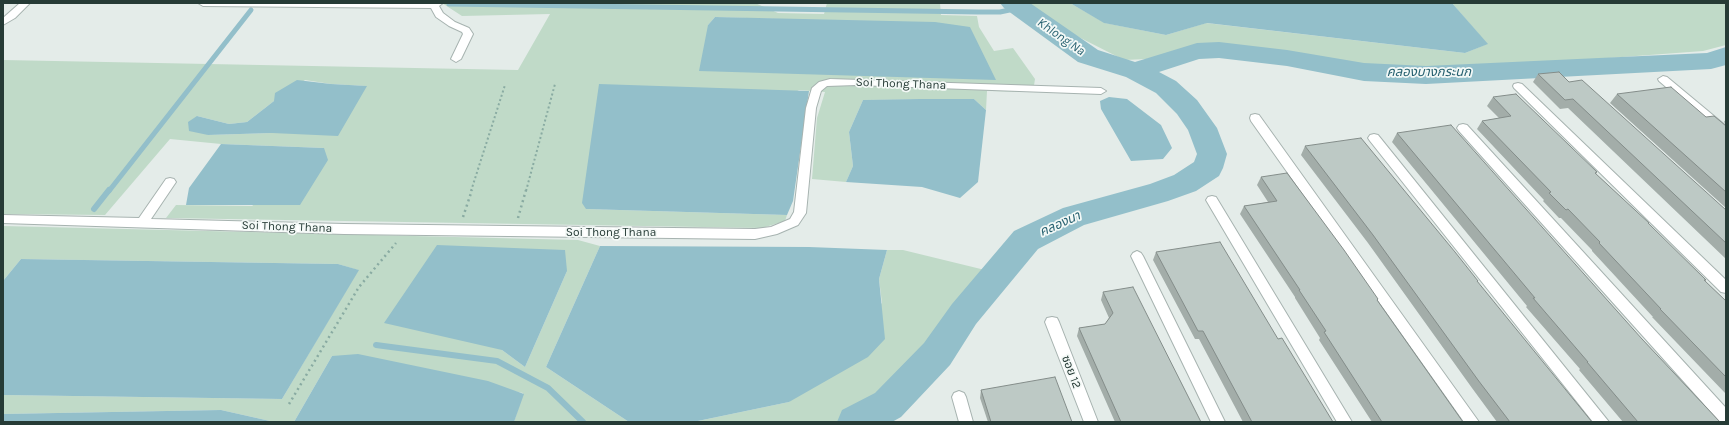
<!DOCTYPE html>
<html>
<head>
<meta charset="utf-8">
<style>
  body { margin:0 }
  #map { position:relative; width:1729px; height:425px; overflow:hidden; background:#e4ece9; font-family:Karla,sans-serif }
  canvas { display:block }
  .frame { position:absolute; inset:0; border:4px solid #263b36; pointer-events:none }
</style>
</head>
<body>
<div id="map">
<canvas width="1729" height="425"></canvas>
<div class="frame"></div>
</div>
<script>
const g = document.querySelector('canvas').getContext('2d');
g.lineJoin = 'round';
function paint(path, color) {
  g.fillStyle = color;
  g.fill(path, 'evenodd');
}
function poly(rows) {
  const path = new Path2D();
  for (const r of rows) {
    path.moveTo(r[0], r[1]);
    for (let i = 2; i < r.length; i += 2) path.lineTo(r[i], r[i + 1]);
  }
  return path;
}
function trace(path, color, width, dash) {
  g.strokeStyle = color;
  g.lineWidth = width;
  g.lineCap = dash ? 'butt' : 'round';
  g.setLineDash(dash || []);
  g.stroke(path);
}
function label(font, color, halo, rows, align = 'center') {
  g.font = font + ' Karla,"Noto Sans Thai",sans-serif';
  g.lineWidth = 3.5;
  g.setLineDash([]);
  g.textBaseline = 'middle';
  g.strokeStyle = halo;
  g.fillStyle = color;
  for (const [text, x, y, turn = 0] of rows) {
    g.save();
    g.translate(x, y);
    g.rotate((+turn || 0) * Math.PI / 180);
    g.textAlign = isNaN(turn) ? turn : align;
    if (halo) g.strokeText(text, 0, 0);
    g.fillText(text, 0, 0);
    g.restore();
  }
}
paint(poly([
  [442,3,755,3,778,13,824,14,827,3,940,3,941,15,977,16,979,27,994,51,1013,48,1035,79,1033,92,987,91,986,110,974,99,863,100,849,132,853,166,846,182,812,179,817,118,825,92,799,90,586,209,787,215,785,221,762,228,166,218,176,205,252,206,324,148,221,144,170,139,105,215,3,214,3,60,518,70,550,14,462,16],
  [715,17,779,19,708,25],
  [305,80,331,84,366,86,272,133,208,135,197,116,229,124,247,122,274,101],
  [1024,3,1070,3,1105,23,1166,35,1206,23,1465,53,1487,44,1452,3,1726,3,1726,45,1703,51,1542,63,1402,69,1271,54,1210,44,1147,59,1124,60,1053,24],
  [3,226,578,240,600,246,546,367,629,422,514,422,523,393,332,356,294,422,269,422,270,421,221,410,3,414,3,395,282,399,358,270,338,264,21,259,3,281],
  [567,271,525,367,502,350],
  [887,250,903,250,985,270,958,309,915,361,877,403,839,422,693,422,789,402,882,303,879,279]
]), '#c0dac8');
paint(poly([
  [1070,3,1452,3,1488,44,1465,53,1207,23,1166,35,1104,23],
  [715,17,935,22,970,27,996,80,699,71,708,25],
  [297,80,331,84,367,86,338,136,272,133,208,135,189,131,188,122,197,116,229,124,247,122,274,101,275,93],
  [599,84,809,91,793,201,787,215,586,209,582,203],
  [1109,97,1127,99,1161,125,1172,148,1163,159,1131,161,1101,109,1100,101],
  [920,99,974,99,986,110,978,182,960,198,922,187,846,182,853,166,849,132,863,100],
  [221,144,324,148,328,160,300,205,186,205,189,188],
  [437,245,565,250,567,271,525,367,502,350,384,323],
  [600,246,809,247,887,250,879,279,885,339,868,357,789,402,693,422,629,422,546,367],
  [21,259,338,264,359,270,282,399,3,395,3,281],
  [358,354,488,381,524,394,514,422,294,422,332,356],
  [221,410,270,421,269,422,3,422,3,414]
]), '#93bfca');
trace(poly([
  [449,4,978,12,1000,12,1019,8],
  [109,191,251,10]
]), '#93bfca', 5);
trace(poly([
  [94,209,109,190],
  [376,345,497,361,548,388,583,422]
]), '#93bfca', 6);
paint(poly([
  [1000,3,1030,3,1098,50,1135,62,1197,43,1219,42,1287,50,1364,63,1426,66,1707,53,1726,47,1726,65,1711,69,1426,84,1364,81,1287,66,1219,58,1199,59,1159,72,1176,81,1197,100,1217,128,1227,154,1223,168,1219,176,1196,191,1168,201,1084,225,1038,249,976,324,950,365,901,417,892,422,837,422,842,410,875,393,924,343,952,304,1014,231,1063,208,1150,184,1174,175,1194,162,1197,154,1188,130,1177,114,1156,93,1126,77,1078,62,1004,8,1000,3]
]), '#93bfca');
const minor = poly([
  [20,3,30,3,15,18,3,25,3,18,20,3],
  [198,3,443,3,439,6,443,13,455,22,469,28,473,34,461,59,456,62,451,59,463,34,462,32,449,26,436,17,431,8,203,6,198,3],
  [1663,76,1667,77,1726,126,1726,136,1722,135,1659,81,1658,79,1663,76],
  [830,79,1101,88,1106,91,1101,94,856,85,827,86,821,91,816,108,806,213,798,225,777,234,755,239,344,234,3,223,3,215,139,218,166,179,170,178,174,179,176,182,151,219,344,224,755,229,771,227,790,219,794,212,806,108,812,88,819,82,830,79],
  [1518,83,1522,84,1726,280,1726,293,1721,292,1514,88,1513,86,1514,84,1518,83],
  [1255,114,1259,115,1479,422,1464,422,1251,121,1250,118,1251,115,1255,114],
  [1463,124,1467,125,1726,408,1726,422,1720,422,1459,131,1457,128,1459,125,1463,124],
  [1374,134,1378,135,1609,422,1593,422,1370,141,1368,138,1370,135,1374,134],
  [1212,196,1216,197,1352,422,1337,422,1206,200,1208,197,1212,196],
  [1137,251,1141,253,1143,256,1225,422,1211,422,1131,256,1133,253,1137,251],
  [1052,317,1057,318,1059,322,1098,422,1084,422,1045,322,1047,318,1052,317],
  [959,391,964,393,966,397,973,422,959,422,952,397,954,393,959,391]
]);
trace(minor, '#a7b3b0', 2);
trace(poly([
  [471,191,505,85],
  [526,191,555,84]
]), '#89aba2', 2, [2, 2.5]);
trace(poly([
  [463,217,472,190],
  [518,218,526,190],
  [289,404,359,287,396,243]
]), '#89aba2', 2.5, [2, 3.5]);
paint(minor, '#fff');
paint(poly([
  [1538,74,1569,82,1726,210,1726,259,1568,108,1560,109,1533,82],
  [1617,94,1706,117,1726,126,1726,208,1610,103],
  [1493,97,1597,172,1596,174,1649,223,1648,224,1706,280,1705,281,1726,301,1726,394,1652,317,1653,317,1592,251,1592,250,1561,218,1559,218,1543,201,1544,200,1477,129,1482,121,1499,118,1487,106],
  [1726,119,1726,124,1724,122],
  [1397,133,1642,339,1720,422,1623,422,1579,370,1580,369,1526,307,1527,306,1392,142],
  [1305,146,1478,281,1477,282,1592,422,1497,422,1472,388,1368,243,1301,155],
  [1261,177,1378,299,1377,301,1463,422,1372,422,1319,340,1320,338,1295,298,1295,297,1240,214,1244,206,1268,202,1257,185],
  [1156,252,1278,339,1333,422,1243,422,1199,339,1195,339,1153,260],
  [1103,292,1201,422,1115,422,1077,336,1079,328,1105,324,1109,318,1101,300],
  [981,390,1072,422,988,422,980,398]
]), '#a3ada9');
const building = poly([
  [1559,72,1569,82,1582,80,1726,210,1726,243,1573,99,1565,100,1538,74,1559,72],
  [1671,87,1706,117,1714,116,1726,126,1726,192,1617,94,1671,87],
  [1516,94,1597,172,1595,173,1649,223,1648,223,1706,280,1704,280,1726,301,1726,377,1660,309,1661,309,1599,243,1600,242,1568,209,1566,210,1549,193,1551,192,1482,121,1511,116,1493,97,1516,94],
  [1451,125,1642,339,1720,422,1638,422,1587,362,1588,362,1533,298,1535,298,1397,133,1451,125],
  [1361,138,1455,252,1478,281,1477,281,1592,422,1510,422,1478,380,1373,235,1305,146,1361,138],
  [1287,173,1344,250,1378,299,1377,300,1463,422,1382,422,1324,332,1326,331,1299,290,1300,290,1244,206,1277,201,1261,177,1287,173],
  [1220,242,1278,339,1282,338,1333,422,1252,422,1203,331,1198,331,1156,252,1220,242],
  [1133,287,1201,422,1121,422,1079,328,1105,324,1113,313,1103,292,1133,287],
  [1055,377,1072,422,991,422,981,390,1055,377]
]);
paint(building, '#bdc9c5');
trace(building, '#848d8a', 1);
label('12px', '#263b36', '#f4f9f7', [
  ["Soi Thong Thana",901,84,2],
  ["Soi Thong Thana",287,227,2],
  ["Soi Thong Thana",611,233],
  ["ซอย 12",1071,372,69]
]);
label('italic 13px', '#276170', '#f4f9f7', [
  ["Khlong Na",1061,37,35],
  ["คลองบางกระนก",1429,72],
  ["คลองนา",1060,224,-24]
]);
</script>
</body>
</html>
